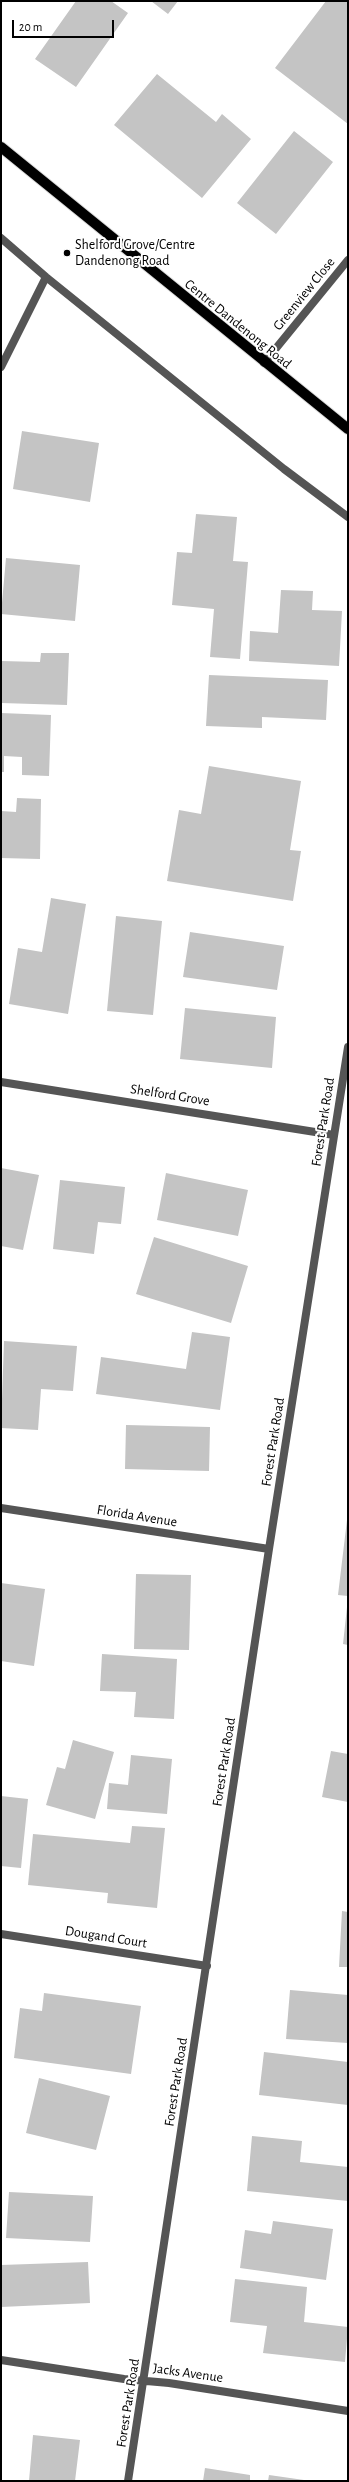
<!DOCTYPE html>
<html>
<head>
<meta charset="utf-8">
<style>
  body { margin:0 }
  #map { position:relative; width:349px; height:2482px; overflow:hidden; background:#fff; font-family:"Alegreya Sans",sans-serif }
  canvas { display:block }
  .frame { position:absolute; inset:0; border:2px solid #000; pointer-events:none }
  .scale { position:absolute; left:12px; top:20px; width:102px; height:18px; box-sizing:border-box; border:2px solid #000; border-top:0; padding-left:5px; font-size:12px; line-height:14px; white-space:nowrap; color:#000; -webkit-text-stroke:3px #fff; paint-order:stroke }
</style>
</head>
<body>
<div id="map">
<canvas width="349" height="2482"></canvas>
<div class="frame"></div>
<div class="scale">20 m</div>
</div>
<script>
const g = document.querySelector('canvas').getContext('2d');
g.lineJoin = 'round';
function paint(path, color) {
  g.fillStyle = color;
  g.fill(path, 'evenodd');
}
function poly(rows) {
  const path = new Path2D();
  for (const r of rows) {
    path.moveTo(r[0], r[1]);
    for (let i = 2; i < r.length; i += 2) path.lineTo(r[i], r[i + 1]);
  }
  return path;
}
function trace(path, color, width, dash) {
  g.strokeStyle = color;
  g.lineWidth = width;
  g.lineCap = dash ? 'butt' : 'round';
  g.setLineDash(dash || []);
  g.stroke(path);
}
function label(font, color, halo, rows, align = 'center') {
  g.font = font + ' "Alegreya Sans",sans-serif';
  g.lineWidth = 4;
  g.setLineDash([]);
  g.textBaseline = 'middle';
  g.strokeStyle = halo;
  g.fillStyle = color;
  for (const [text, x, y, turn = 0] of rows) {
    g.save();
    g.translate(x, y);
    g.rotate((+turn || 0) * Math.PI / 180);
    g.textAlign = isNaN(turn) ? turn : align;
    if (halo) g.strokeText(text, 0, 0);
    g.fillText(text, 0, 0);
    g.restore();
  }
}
paint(poly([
  [76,1,111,1,128,13,76,87,35,59],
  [151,1,178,1,168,14],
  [326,1,348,1,348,124,275,68],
  [157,74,216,122,222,114,251,139,202,198,114,125],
  [294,131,333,162,276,234,237,203],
  [22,431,99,443,90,502,13,489],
  [196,514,237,517,233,561,248,562,240,659,210,657,214,609,172,605,177,552,192,553],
  [6,558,80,565,75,621,1,614],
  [281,590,313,591,312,610,342,611,339,666,249,661,250,631,278,633],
  [41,653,69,653,67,705,1,703,1,661,40,662],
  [209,675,328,680,326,720,262,717,262,728,206,726],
  [1,713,51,715,49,776,22,775,22,757,4,756,4,772,1,772],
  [209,766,301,781,290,850,301,851,293,901,167,881,179,810,201,814],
  [17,798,41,799,40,859,1,858,1,811,16,812],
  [51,898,86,904,68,1014,9,1004,18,948,42,952],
  [116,916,162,921,153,1015,107,1011],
  [190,932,284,946,277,990,183,977],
  [185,1008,276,1017,272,1068,180,1059],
  [1,1168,39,1175,23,1250,1,1246],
  [166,1173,248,1190,238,1236,157,1220],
  [60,1180,125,1187,121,1224,98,1222,94,1254,53,1249],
  [154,1237,248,1266,231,1323,136,1294],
  [192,1332,230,1337,220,1410,96,1394,101,1357,186,1369],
  [4,1341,77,1346,73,1391,41,1389,38,1430,1,1428],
  [126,1425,210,1427,209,1471,125,1469],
  [347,1520,348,1520,348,1596,338,1595],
  [136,1574,191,1575,189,1650,134,1649],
  [1,1583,45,1589,34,1666,1,1661],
  [347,1607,348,1607,348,1645,343,1644],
  [102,1654,177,1659,174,1719,134,1717,136,1692,100,1691],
  [73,1740,114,1752,95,1819,46,1805,57,1767,65,1769],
  [331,1751,348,1754,348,1802,322,1797],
  [131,1755,172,1759,167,1814,107,1809,109,1783,128,1785],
  [1,1796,28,1799,21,1868,1,1866],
  [132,1826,165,1828,157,1908,107,1903,108,1893,28,1885,33,1834,130,1843],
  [342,1911,348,1912,348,1967,339,1967],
  [290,1990,348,1995,348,2043,286,2039],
  [44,1993,141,2006,131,2074,14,2058,20,2008,42,2011],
  [264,2052,348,2062,348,2105,259,2095],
  [39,2078,110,2096,96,2150,26,2133],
  [252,2136,302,2141,300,2162,348,2167,348,2201,247,2191],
  [9,2192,93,2196,90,2242,6,2238],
  [273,2221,333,2229,326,2280,240,2268,245,2230,271,2234],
  [88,2262,90,2303,1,2307,1,2265],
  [235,2279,307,2287,304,2322,348,2327,345,2362,263,2353,267,2326,230,2322],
  [33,2435,80,2440,75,2481,29,2481],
  [205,2468,250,2475,250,2481,203,2481],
  [269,2475,304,2480,304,2481,268,2481]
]), '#c4c4c4');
const primary = poly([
  [1,147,348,429]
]);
trace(primary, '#dbdbdb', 12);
trace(poly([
  [1,238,46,277,284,469,348,517],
  [264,363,348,260],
  [1,367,46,277],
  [1,1082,334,1135],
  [1,1508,269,1549],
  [1,1934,207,1966],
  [1,2360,124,2379,169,2383,348,2411],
  [128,2481,269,1549,348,1047]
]), '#555', 8);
trace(primary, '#000', 10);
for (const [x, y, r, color] of [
  [67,253,4,"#000"]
]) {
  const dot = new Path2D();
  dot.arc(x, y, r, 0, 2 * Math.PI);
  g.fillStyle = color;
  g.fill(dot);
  trace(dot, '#fff', 1.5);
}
label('14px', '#000', '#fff', [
  ["Shelford Grove/Centre",75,245],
  ["Dandenong Road",75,261]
], 'left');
label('14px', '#000', '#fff', [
  ["Greenview Close",304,294,-51],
  ["Centre Dandenong Road",238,324,39],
  ["Shelford Grove",170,1095,9],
  ["Forest Park Road",323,1122,-81],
  ["Forest Park Road",273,1442,-81],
  ["Florida Avenue",137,1516,9],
  ["Forest Park Road",224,1762,-81],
  ["Dougand Court",106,1937,9],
  ["Forest Park Road",176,2082,-81],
  ["Jacks Avenue",188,2373,8],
  ["Forest Park Road",128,2403,-81]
]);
</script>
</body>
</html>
